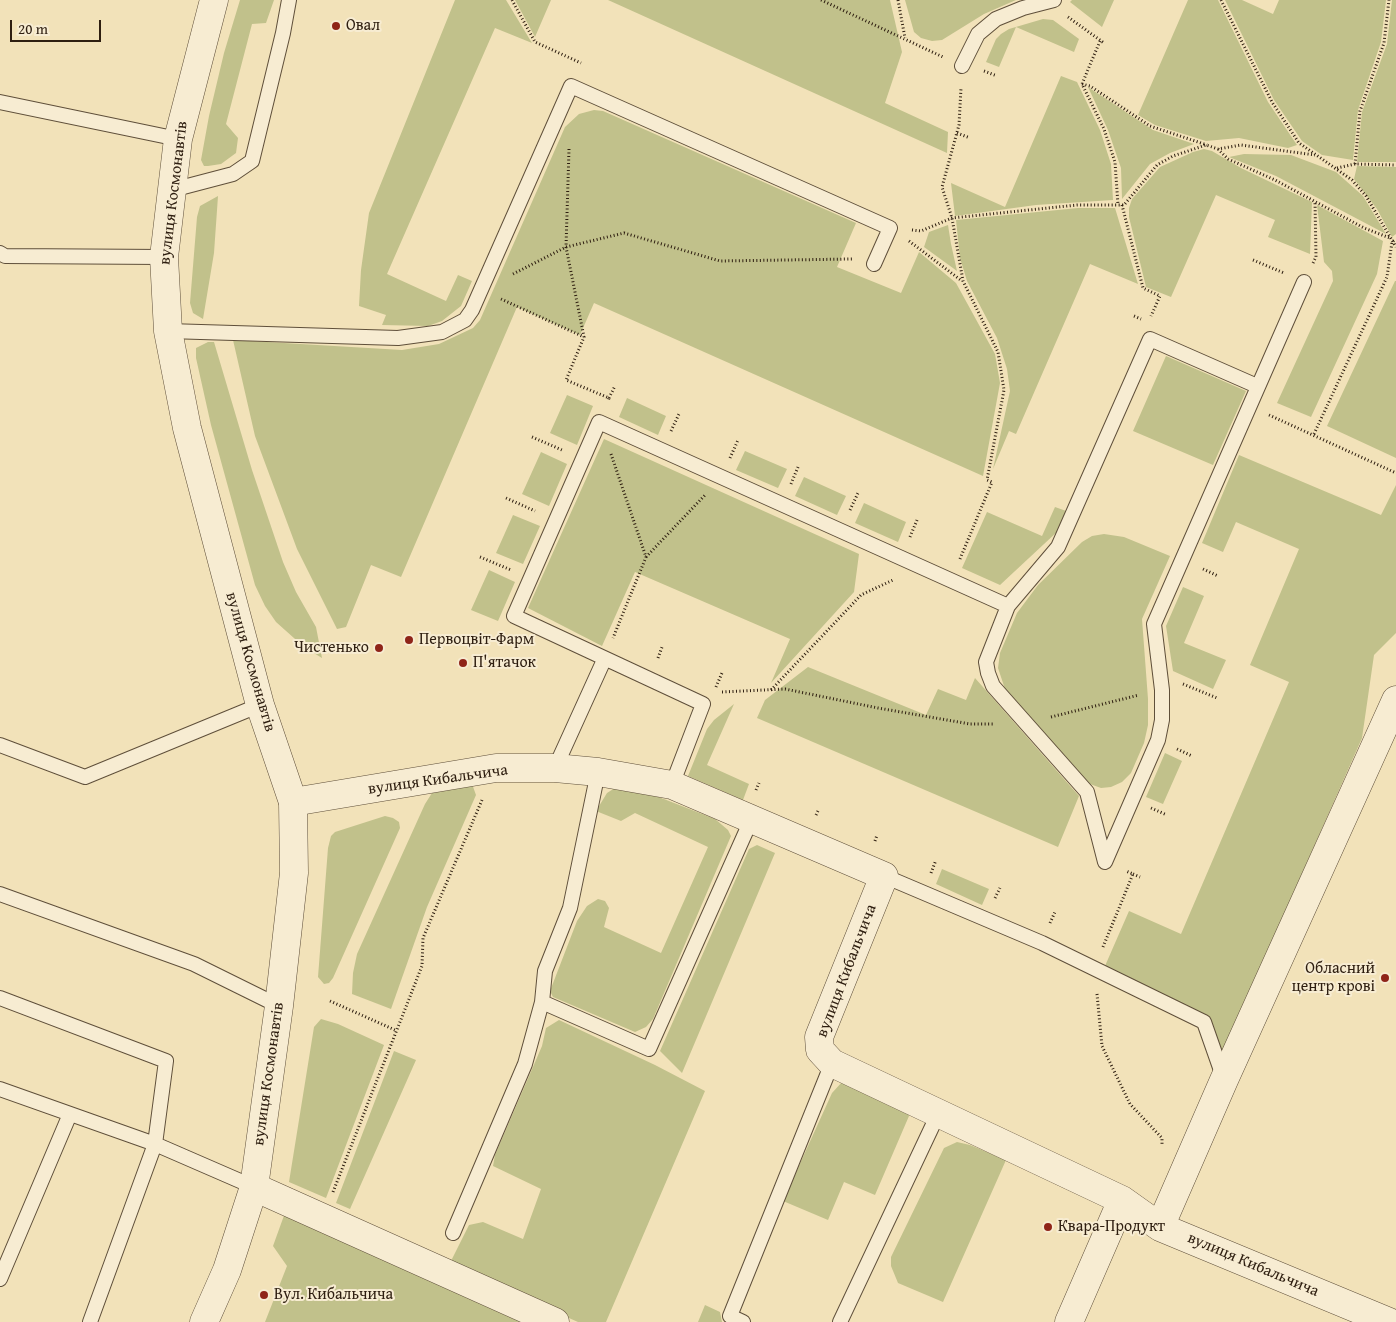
<!DOCTYPE html>
<html>
<head>
<meta charset="utf-8">
<style>
  body { margin:0 }
  #map { position:relative; width:1396px; height:1322px; overflow:hidden; background:#f2e2b9; font-family:"Gentium Book Plus",serif }
  canvas { display:block }
  .scale { position:absolute; left:10px; top:20px; width:91px; height:22px; box-sizing:border-box; border:2px solid #2e1e10; border-top:0; padding-left:6px; font-size:15px; line-height:18px; white-space:nowrap; color:#2e1e10; -webkit-text-stroke:4px #f7ecd2; paint-order:stroke }
</style>
</head>
<body>
<div id="map">
<canvas width="1396" height="1322"></canvas>
<div class="scale">20 m</div>
</div>
<script>
const g = document.querySelector('canvas').getContext('2d');
g.lineJoin = 'round';
function paint(path, color) {
  g.fillStyle = color;
  g.fill(path, 'evenodd');
}
function poly(rows) {
  const path = new Path2D();
  for (const r of rows) {
    path.moveTo(r[0], r[1]);
    for (let i = 2; i < r.length; i += 2) path.lineTo(r[i], r[i + 1]);
  }
  return path;
}
function trace(path, color, width, dash) {
  g.strokeStyle = color;
  g.lineWidth = width;
  g.lineCap = dash ? 'butt' : 'round';
  g.setLineDash(dash || []);
  g.stroke(path);
}
function label(font, color, halo, rows, align = 'center') {
  g.font = font + ' "Gentium Book Plus",serif';
  g.lineWidth = 4;
  g.setLineDash([]);
  g.textBaseline = 'middle';
  g.strokeStyle = halo;
  g.fillStyle = color;
  for (const [text, x, y, turn = 0] of rows) {
    g.save();
    g.translate(x, y);
    g.rotate((+turn || 0) * Math.PI / 180);
    g.textAlign = isNaN(turn) ? turn : align;
    if (halo) g.strokeText(text, 0, 0);
    g.fillText(text, 0, 0);
    g.restore();
  }
}
paint(poly([
  [240,0,274,0,266,23,252,24,226,124,238,138,236,153,221,164,208,166,204,166,201,160,209,116,224,53],
  [455,0,506,0,532,43,495,28,387,274,446,301,458,275,472,281,461,306,442,321,428,326,382,325,386,315,359,306,361,270,369,213],
  [515,0,551,0,535,37],
  [608,0,890,0,902,52,885,103,948,132,947,153],
  [905,0,1016,0,984,14,942,40,932,41,921,38,914,32],
  [1072,0,1114,0,1102,27,1070,2],
  [1188,0,1218,0,1268,102,1297,145,1288,148,1239,138,1206,141,1155,125,1138,115],
  [1225,0,1242,0,1273,14,1279,0,1386,0,1381,42,1358,110,1353,160,1322,155,1302,141,1274,100],
  [1392,0,1396,0,1396,162,1357,162,1362,112,1387,44],
  [1043,19,1053,20,1079,39,1074,52,1016,27,999,67,986,62,996,39,1001,34,1009,29],
  [1061,76,1077,82,1100,130,1111,164,1113,200,1036,205,955,216,951,183,1005,207],
  [1088,87,1153,130,1194,144,1170,153,1150,164,1122,199,1121,168,1108,130],
  [594,110,603,111,856,223,837,267,901,293,919,252,956,283,995,354,1000,383,983,476,594,303,580,335,517,307,401,577,371,565,346,627,337,629,297,549,255,436,233,340,402,350,439,344,473,328,480,320,565,127,579,114],
  [1204,149,1212,151,1241,168,1312,202,1310,254,1268,237,1275,220,1216,195,1171,297,1146,287,1129,217,1129,208,1132,199,1160,167,1193,152],
  [1244,154,1291,155,1336,172,1363,196,1386,234,1276,176,1229,157],
  [1357,166,1396,167,1396,234,1392,237,1377,209,1354,179],
  [218,196,214,253,203,319,193,313,190,303,197,217,200,206],
  [1317,205,1383,241,1377,274,1311,417,1277,403,1333,281,1332,271,1324,262],
  [1078,208,1115,208,1138,284,1090,264,1016,434,1009,431,993,469,1010,391,1007,369,997,338,967,281,960,258,956,220],
  [948,225,951,244,957,271,924,247,929,232],
  [1395,281,1396,281,1396,458,1327,426],
  [208,342,214,342,252,470,283,562,296,592,316,627,322,658,304,647,276,622,265,606,255,585,211,425,196,358,196,348],
  [1166,356,1246,391,1213,465,1133,431],
  [567,395,593,406,577,445,550,433],
  [627,398,666,416,658,435,619,417],
  [604,439,859,554,854,592,771,683,790,639,635,572,602,646,528,608],
  [745,451,787,469,778,488,736,470],
  [541,452,567,464,549,506,522,494],
  [1239,455,1381,515,1396,485,1396,633,1374,655,1362,738,1221,1057,1207,1016,1105,966,1129,911,1181,934,1289,682,1250,665,1299,549,1236,522,1223,552,1202,543],
  [804,477,846,496,837,515,795,496],
  [864,503,906,522,898,542,855,523],
  [1055,507,1069,512,1058,531,1000,585,962,568,987,512,1042,536],
  [513,515,540,526,523,564,496,553],
  [1104,534,1124,537,1170,556,1142,619,1148,699,1148,725,1144,743,1131,773,1122,782,1111,787,1101,788,1090,784,1005,689,998,668,1000,653,1017,613,1038,585,1082,542,1092,536],
  [489,570,515,582,498,621,471,610],
  [1183,587,1204,596,1184,643,1226,660,1213,689,1173,671,1166,626],
  [808,667,926,715,938,689,966,700,975,678,1079,796,1058,847,757,718,765,700],
  [734,704,707,765,749,784,743,800,688,776,707,729,714,720],
  [1165,753,1182,761,1163,804,1146,797],
  [472,784,476,795,427,907,391,1009,352,994,353,973,357,954,425,804,432,793],
  [628,785,715,819,728,830,731,836,653,1019,646,1027,635,1032,553,997,550,991,577,921,587,906,598,899,605,901,609,908,604,927,661,953,708,847,635,813,621,821,596,811,607,793,618,786],
  [385,816,393,818,399,822,400,828,333,978,329,983,324,984,318,977,328,848,331,836,335,832],
  [757,845,775,853,682,1073,660,1051,749,849],
  [942,869,989,889,982,905,936,884],
  [321,1019,338,1024,384,1045,326,1198,289,1182,314,1027],
  [559,1020,655,1065,705,1091,606,1322,578,1322,449,1265,469,1225,483,1222,523,1239,541,1189,493,1166,495,1155,542,1046,546,1028],
  [394,1051,416,1060,350,1209,336,1203],
  [842,1082,908,1110,909,1116,875,1195,844,1182,828,1220,783,1201,832,1093],
  [957,1142,970,1145,1006,1160,943,1302,898,1283,891,1266,891,1257,944,1148],
  [286,1210,530,1322,265,1322,287,1266,273,1246],
  [705,1305,720,1312,722,1322,698,1322]
]), '#c1c18b');
const service = poly([
  [962,66,978,34,996,19,1023,8,1054,0],
  [0,102,178,139],
  [172,190,233,174,252,161,283,33,289,0],
  [0,253,5,256,164,257],
  [168,331,398,338,442,332,465,320,472,310,571,86,890,228,874,264],
  [1008,606,986,662,988,673,993,686,1087,792,1105,862,1158,740,1162,720,1162,690,1154,624,1304,282],
  [0,745,85,777,260,705],
  [555,768,604,660],
  [598,772,570,908,545,971,542,1002,649,1049,752,818],
  [672,785,703,704,514,616,599,422,1008,606,1058,547,1150,339,1257,386],
  [884,876,1042,943,1204,1022,1224,1079],
  [0,894,194,964,279,1006],
  [0,998,166,1061,155,1144,254,1187],
  [0,1089,155,1144,90,1322],
  [453,1233,525,1064,542,1002],
  [0,1279,70,1114],
  [743,1322,730,1316,832,1063],
  [840,1322,939,1112]
]);
const minor = poly([
  [293,802,496,768,555,768,598,772,672,785,884,876,819,1037,820,1050,832,1063,1122,1200,1160,1227,1389,1322],
  [254,1187,555,1322],
  [1160,1227,1224,1080,1396,700],
  [1069,1322,1122,1200]
]);
const tertiary = poly([
  [204,1322,227,1270,254,1187,279,1006,294,873,293,802,260,705,187,428,168,331,164,257,178,139,214,0]
]);
trace(service, '#5f4f3a', 16);
trace(minor, '#5f4f3a', 29);
trace(tertiary, '#5f4f3a', 29);
trace(poly([
  [512,0,535,42,581,63],
  [821,0,943,57],
  [898,0,905,38],
  [1221,0,1272,102,1299,143,1352,180,1366,196,1396,247],
  [1068,17,1104,43],
  [1100,41,1082,84,1104,129,1115,162,1118,205],
  [984,71,997,76],
  [1082,84,1090,86,1150,126,1207,145],
  [957,133,970,138],
  [569,149,566,247,584,337,566,380,609,398,608,401],
  [1218,149,1228,159,1275,180,1364,228,1390,238],
  [1355,164,1360,111,1384,43,1389,0],
  [1337,168,1355,164,1396,165],
  [1122,205,1143,288,1160,296,1151,316],
  [912,230,921,231,952,218,1077,205,1124,205,1157,165,1173,156,1206,145,1218,149,1241,145,1315,155],
  [909,241,962,281],
  [1253,260,1284,273],
  [1313,263,1316,257,1315,201],
  [513,274,566,247,624,233,720,261,852,259],
  [501,299,584,337],
  [1134,316,1141,319],
  [609,398,615,386],
  [1269,415,1396,473],
  [671,431,679,414],
  [1314,434,1387,277,1392,242,1396,239],
  [532,437,562,450],
  [611,454,646,557,613,638],
  [730,458,738,440],
  [791,484,798,467],
  [506,498,535,511],
  [850,510,858,493],
  [910,537,917,520],
  [480,557,511,570],
  [646,557,706,494],
  [960,559,992,482,987,480,1004,390,998,352,963,281,952,218,942,187,959,125,961,88],
  [1203,569,1218,576],
  [658,658,662,647],
  [1183,684,1217,698],
  [716,687,722,673],
  [771,690,861,595,893,580],
  [722,692,785,689,878,708,970,724,995,724],
  [1051,717,1139,695],
  [1177,749,1192,756],
  [756,790,759,783],
  [1151,808,1167,815],
  [816,815,819,809],
  [875,841,877,835],
  [931,873,936,860],
  [1133,874,1140,877],
  [995,898,1000,888],
  [1050,923,1055,912],
  [1103,947,1133,874,1126,871],
  [1097,994,1102,1046,1130,1104,1162,1138,1162,1146],
  [330,1001,395,1030],
  [333,1192,422,966,423,938,482,800]
]), '#2e1e10', 3, [1, 2.5]);
trace(service, '#f7ecd2', 14);
trace(minor, '#f7ecd2', 28);
trace(tertiary, '#f7ecd2', 28);
for (const [x, y, r, color] of [
  [336,26,5,"#8f2418"],
  [409,640,5,"#8f2418"],
  [379,648,5,"#8f2418"],
  [463,663,5,"#8f2418"],
  [1385,978,5,"#8f2418"],
  [1048,1227,5,"#8f2418"],
  [264,1295,5,"#8f2418"]
]) {
  const dot = new Path2D();
  dot.arc(x, y, r, 0, 2 * Math.PI);
  g.fillStyle = color;
  g.fill(dot);
  trace(dot, '#f7ecd2', 2);
}
label('16px', '#2e1e10', '#f7ecd2', [
  ["Овал",346,26],
  ["Первоцвіт-Фарм",419,640],
  ["Чистенько",369,648,"right"],
  ["П'ятачок",473,663],
  ["Обласний",1375,969,"right"],
  ["центр крові",1375,987,"right"],
  ["Квара-Продукт",1058,1227],
  ["Вул. Кибальчича",274,1295]
], 'left');
label('16px', '#2e1e10', '#f7ecd2', [
  ["вулиця Космонавтів",174,193,-83],
  ["вулиця Космонавтів",250,662,74],
  ["вулиця Кибальчича",438,780,-8],
  ["вулиця Кибальчича",847,971,-69],
  ["вулиця Космонавтів",269,1074,-82],
  ["вулиця Кибальчича",1253,1265,23]
]);
</script>
</body>
</html>
